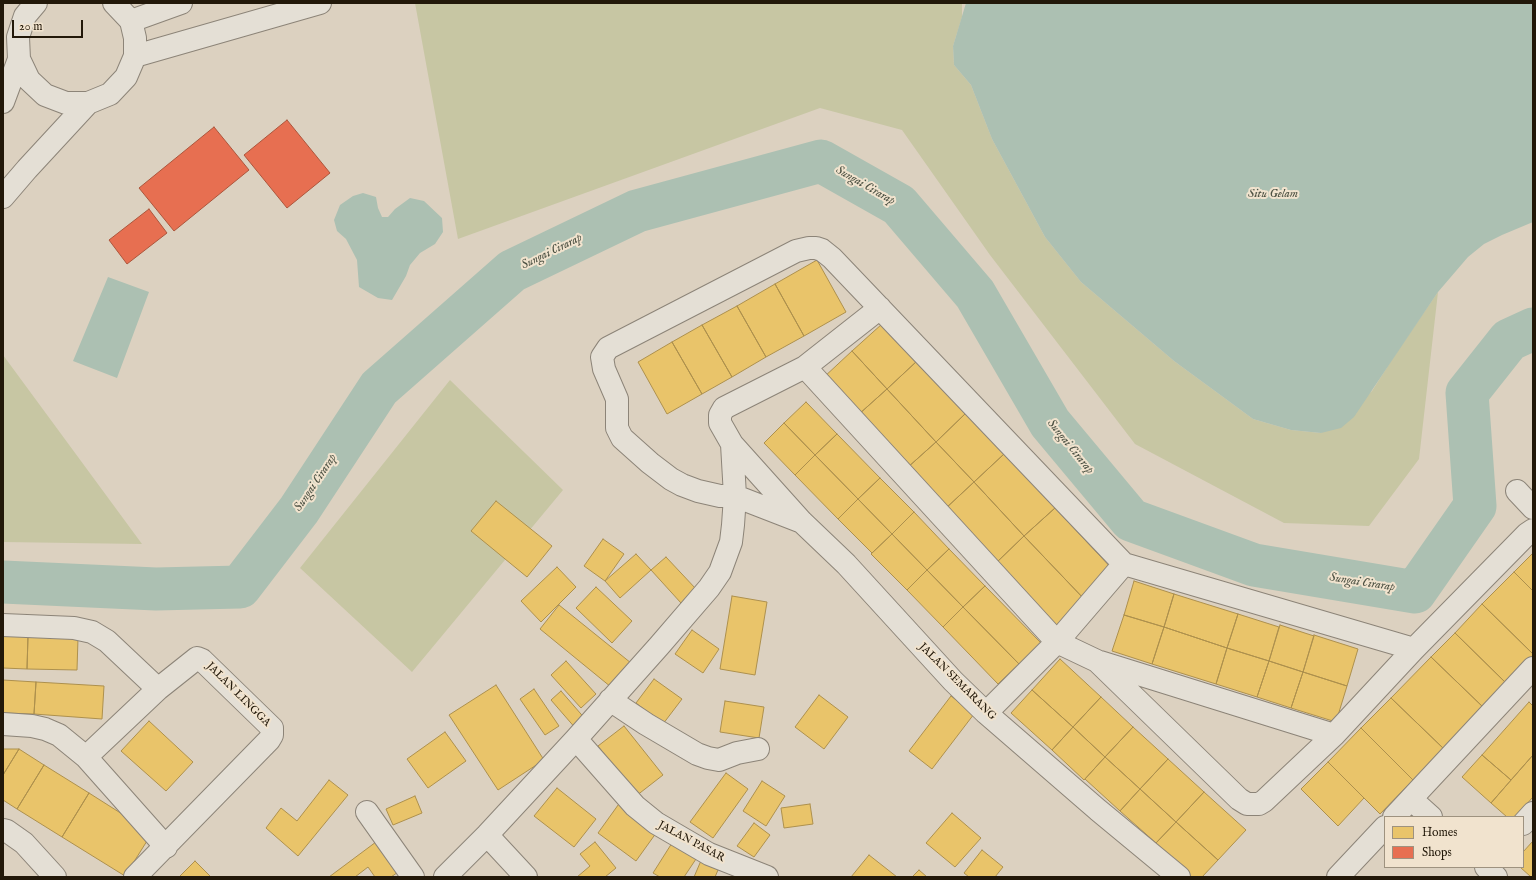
<!DOCTYPE html>
<html>
<head>
<meta charset="utf-8">
<style>
  body { margin:0 }
  #map { position:relative; width:1536px; height:880px; overflow:hidden; background:#dcd1c0; font-family:"IM FELL English",serif }
  canvas { display:block }
  .frame { position:absolute; inset:0; border:4px solid #221809; pointer-events:none }
  .legend { position:absolute; left:1384px; top:816px; width:140px; height:52px; box-sizing:border-box; background:#f1e3ce; border:1px solid #9e927f; margin:0; padding:5px 7px; list-style:none; font-size:12px; color:#221809 }
  .legend li { display:flex; align-items:center; gap:8px; height:20px }
  .legend b { width:20px; border:1px solid #9e927f }
  .scale { position:absolute; left:12px; top:20px; width:71px; height:18px; box-sizing:border-box; border:2px solid #221809; border-top:0; padding-left:5px; font-size:12px; line-height:14px; white-space:nowrap; color:#221809; -webkit-text-stroke:3px #f1e3ce; paint-order:stroke }
</style>
</head>
<body>
<div id="map">
<canvas width="1536" height="880"></canvas>
<div class="frame"></div>
<ul class="legend">
<li><b style="height:11px;background:#e9c46a"></b>Homes</li>
<li><b style="height:11px;background:#e76f51"></b>Shops</li>
</ul>
<div class="scale">20 m</div>
</div>
<script>
const g = document.querySelector('canvas').getContext('2d');
g.lineJoin = 'round';
function paint(path, color) {
  g.fillStyle = color;
  g.fill(path, 'evenodd');
}
function poly(rows) {
  const path = new Path2D();
  for (const r of rows) {
    path.moveTo(r[0], r[1]);
    for (let i = 2; i < r.length; i += 2) path.lineTo(r[i], r[i + 1]);
  }
  return path;
}
function trace(path, color, width, dash) {
  g.strokeStyle = color;
  g.lineWidth = width;
  g.lineCap = dash ? 'butt' : 'round';
  g.setLineDash(dash || []);
  g.stroke(path);
}
function label(font, color, halo, rows, align = 'center') {
  g.font = font + ' "IM FELL English",serif';
  g.lineWidth = 4;
  g.setLineDash([]);
  g.textBaseline = 'middle';
  g.strokeStyle = halo;
  g.fillStyle = color;
  for (const [text, x, y, turn = 0] of rows) {
    g.save();
    g.translate(x, y);
    g.rotate((+turn || 0) * Math.PI / 180);
    g.textAlign = isNaN(turn) ? turn : align;
    if (halo) g.strokeText(text, 0, 0);
    g.fillText(text, 0, 0);
    g.restore();
  }
}
paint(poly([
  [415,3,962,3,962,17,953,46,954,65,971,85,992,139,1045,237,1081,282,1174,361,1253,419,1291,430,1321,433,1372,391,1398,350,1438,292,1419,459,1369,526,1284,523,1135,444,990,255,902,130,820,108,458,239],
  [3,355,142,544,3,542],
  [450,380,563,490,412,672,300,568]
]), '#c7c6a3');
paint(poly([
  [966,3,1533,3,1533,222,1502,235,1484,244,1468,257,1438,292,1354,417,1341,428,1321,433,1291,430,1253,419,1174,361,1081,282,1045,237,992,139,971,85,954,65,953,46],
  [363,193,376,197,378,208,382,217,388,217,395,209,410,198,424,201,442,218,443,232,435,244,420,253,410,265,406,276,392,300,378,298,359,287,357,260,346,239,337,231,334,220,340,205,353,196],
  [108,277,149,292,117,378,73,361]
]), '#acc0b2');
const homes = poly([
  [817,260,846,312,804,336,775,284,817,260],
  [775,284,804,336,766,357,737,306,775,284],
  [737,306,766,357,732,377,702,325,737,306],
  [882,324,917,361,887,389,852,351,882,324],
  [702,325,732,377,702,394,672,342,702,325],
  [672,342,702,394,667,414,638,362,672,342],
  [852,351,887,389,858,415,823,378,852,351],
  [917,361,966,413,936,442,887,389,917,361],
  [887,389,936,442,907,468,858,415,887,389],
  [806,402,837,434,815,455,784,423,806,402],
  [966,413,1004,454,974,482,936,442,966,413],
  [784,423,815,455,795,475,764,443,784,423],
  [837,434,880,478,858,499,815,455,837,434],
  [936,442,974,482,945,509,907,468,936,442],
  [1004,454,1055,508,1024,536,974,482,1004,454],
  [815,455,858,499,838,519,795,475,815,455],
  [880,478,914,512,892,534,858,499,880,478],
  [974,482,1024,536,996,563,945,509,974,482],
  [858,499,892,534,872,553,838,519,858,499],
  [496,501,552,546,527,577,471,531,496,501],
  [1055,508,1115,572,1085,600,1024,536,1055,508],
  [914,512,949,549,927,570,892,534,914,512],
  [892,534,927,570,907,590,871,554,892,534],
  [1024,536,1085,600,1056,627,996,563,1024,536],
  [603,539,624,554,605,581,584,566,603,539],
  [949,549,985,586,963,607,927,570,949,549],
  [1533,553,1533,591,1514,572,1533,553],
  [636,554,651,570,620,598,605,581,636,554],
  [666,557,696,589,681,603,651,570,666,557],
  [557,567,576,587,541,622,521,601,557,567],
  [927,570,963,607,943,627,907,590,927,570],
  [1514,572,1533,591,1533,654,1482,604,1514,572],
  [1134,581,1174,594,1164,627,1124,615,1134,581],
  [985,586,1041,643,1019,664,963,607,985,586],
  [596,587,632,621,612,643,576,608,596,587],
  [1174,594,1238,614,1227,648,1164,627,1174,594],
  [732,596,767,602,755,675,720,669,732,596],
  [1482,604,1533,654,1533,657,1507,684,1455,633,1482,604],
  [559,605,631,663,611,687,540,629,559,605],
  [963,607,1019,664,998,684,943,627,963,607],
  [1238,614,1279,627,1269,661,1227,648,1238,614],
  [1124,615,1164,627,1152,664,1112,651,1124,615],
  [1280,625,1314,636,1303,672,1269,661,1280,625],
  [1164,627,1227,648,1216,684,1152,664,1164,627],
  [692,630,719,649,703,673,675,654,692,630],
  [1455,633,1507,684,1484,708,1431,657,1455,633],
  [3,635,28,636,27,669,3,668,3,635],
  [1314,635,1358,649,1347,686,1303,672,1314,635],
  [28,636,78,638,77,670,27,669,28,636],
  [1227,648,1269,661,1257,697,1216,684,1227,648],
  [1431,657,1484,708,1444,749,1391,698,1431,657],
  [1060,659,1101,697,1073,727,1032,690,1060,659],
  [566,661,596,694,581,708,551,675,566,661],
  [1269,661,1303,672,1291,708,1257,697,1269,661],
  [1303,672,1347,686,1336,722,1291,708,1303,672],
  [654,679,682,699,663,724,636,703,654,679],
  [3,680,36,682,34,714,3,713,3,680],
  [36,682,104,686,102,719,34,714,36,682],
  [496,685,544,760,498,790,449,715,496,685],
  [534,689,559,726,545,735,520,699,534,689],
  [1032,690,1073,727,1052,750,1011,713,1032,690],
  [561,691,587,721,577,730,551,700,561,691],
  [819,695,848,717,824,749,795,727,819,695],
  [951,696,974,714,932,769,909,751,951,696],
  [1101,697,1133,727,1105,757,1073,727,1101,697],
  [1391,698,1444,749,1413,780,1361,728,1391,698],
  [725,701,764,707,759,738,720,732,725,701],
  [1529,702,1533,706,1533,755,1511,780,1482,755,1529,702],
  [149,721,193,762,166,791,121,751,149,721],
  [624,726,663,775,636,796,598,746,624,726],
  [1073,727,1105,757,1084,780,1052,750,1073,727],
  [1133,727,1168,759,1140,789,1105,757,1133,727],
  [1361,728,1413,780,1380,814,1328,762,1361,728],
  [445,732,466,761,428,788,407,759,445,732],
  [3,749,19,749,3,775,3,749],
  [19,749,44,765,17,809,3,800,3,775,19,749],
  [1482,755,1511,780,1491,803,1462,777,1482,755],
  [1533,755,1533,797,1515,817,1507,817,1491,803,1533,755],
  [1105,757,1140,789,1120,811,1085,779,1105,757],
  [1168,759,1204,792,1176,822,1140,789,1168,759],
  [1328,762,1364,798,1338,826,1301,789,1328,762],
  [44,765,89,793,62,837,17,809,44,765],
  [726,773,748,789,713,838,690,822,726,773],
  [329,780,348,795,298,856,266,828,281,808,297,821,329,780],
  [762,781,785,796,766,826,743,811,762,781],
  [557,788,596,819,574,847,534,816,557,788],
  [1140,789,1176,822,1156,843,1120,811,1140,789],
  [1204,792,1246,830,1218,860,1176,822,1204,792],
  [89,793,152,833,125,876,62,837,89,793],
  [415,796,422,813,393,825,386,809,415,796],
  [621,801,659,829,636,861,598,833,621,801],
  [810,804,813,824,784,828,781,808,810,804],
  [952,813,981,838,955,867,926,843,952,813],
  [1176,822,1218,860,1202,877,1192,877,1156,843,1176,822],
  [754,823,770,835,754,857,737,846,754,823],
  [380,839,401,870,391,877,375,877,368,867,355,877,329,877,380,839],
  [1533,841,1533,877,1531,877,1520,867,1523,867,1523,852,1533,841],
  [595,842,616,868,605,877,577,877,590,866,580,854,595,842],
  [672,843,696,859,684,877,660,877,653,873,672,843],
  [982,850,1003,867,995,877,969,877,964,873,982,850],
  [869,855,897,877,851,877,869,855],
  [703,856,721,863,715,877,694,877,703,856],
  [195,861,211,877,179,877,195,861],
  [919,870,927,877,912,877,919,870]
]);
paint(homes, '#e9c46a');
trace(homes, '#ad904d', 1);
const shops = poly([
  [287,120,330,173,287,208,244,155,287,120],
  [214,127,249,170,174,231,139,188,214,127],
  [149,209,167,233,127,264,109,240,149,209]
]);
paint(shops, '#e76f51');
trace(shops, '#ac553b', 1);
trace(poly([
  [3,582,156,589,240,587,299,510,379,388,512,271,637,211,821,161,899,205,975,294,1050,423,1131,520,1254,565,1415,592,1475,506,1467,393,1509,340,1533,329]
]), '#acc0b2', 43);
const minor = poly([
  [36,3,25,16,18,37,19,59,29,80,45,95,66,103,88,103,110,94,126,77,135,56,135,38,131,21,114,3],
  [131,21,181,3],
  [135,56,320,3],
  [3,102,19,59],
  [3,197,27,169,88,103],
  [880,308,805,367,724,408,720,415,720,423,732,444,802,522,846,564,953,681,986,713,1098,810,1179,877],
  [805,367,1057,642,1097,661,1239,799,1247,804,1259,804,1264,801,1334,735,1414,649,1527,534,1533,530],
  [1517,491,1533,508],
  [802,522,735,496,720,496,698,491,682,485,671,479,650,463,622,438,617,428,617,399,604,369,602,357,608,348,796,251,809,248,816,248,822,250,832,258,1124,564,1414,649],
  [3,625,74,628,92,632,107,641,158,689],
  [1100,662,1334,735],
  [610,700,646,724,697,754,708,758,719,760,737,753,758,749],
  [986,713,1057,642,1124,564],
  [3,724,32,726,45,729,59,735,86,757,166,847],
  [576,739,635,806,656,823,709,854,767,877],
  [86,757,158,689,197,658,202,660,272,728,272,735,269,740,135,877],
  [1411,799,1431,817],
  [367,812,413,877],
  [1394,817,1533,668],
  [1523,824,1533,813],
  [3,830,7,831,24,843,55,877],
  [487,835,526,877],
  [1486,867,1496,877],
  [445,877,487,835,576,739,659,646,709,588,720,572,731,542,733,525,735,496,732,444],
  [1338,877,1385,827]
]);
trace(minor, '#8c8478', 24);
trace(minor, '#e4dfd5', 22);
label('11px', '#221809', '#f1e3ce', [
  ["JALAN SEMARANG",957,682,45],
  ["JALAN LINGGA",238,695,45],
  ["JALAN PASAR",691,842,28]
]);
label('italic 12px', '#4b5042', '#f1e3ce', [
  ["Sungai Cirarap",865,186,30],
  ["Situ Gelam",1273,195],
  ["Sungai Cirarap",552,252,-26],
  ["Sungai Cirarap",1070,447,51],
  ["Sungai Cirarap",316,483,-56],
  ["Sungai Cirarap",1362,583,9]
]);
</script>
</body>
</html>
